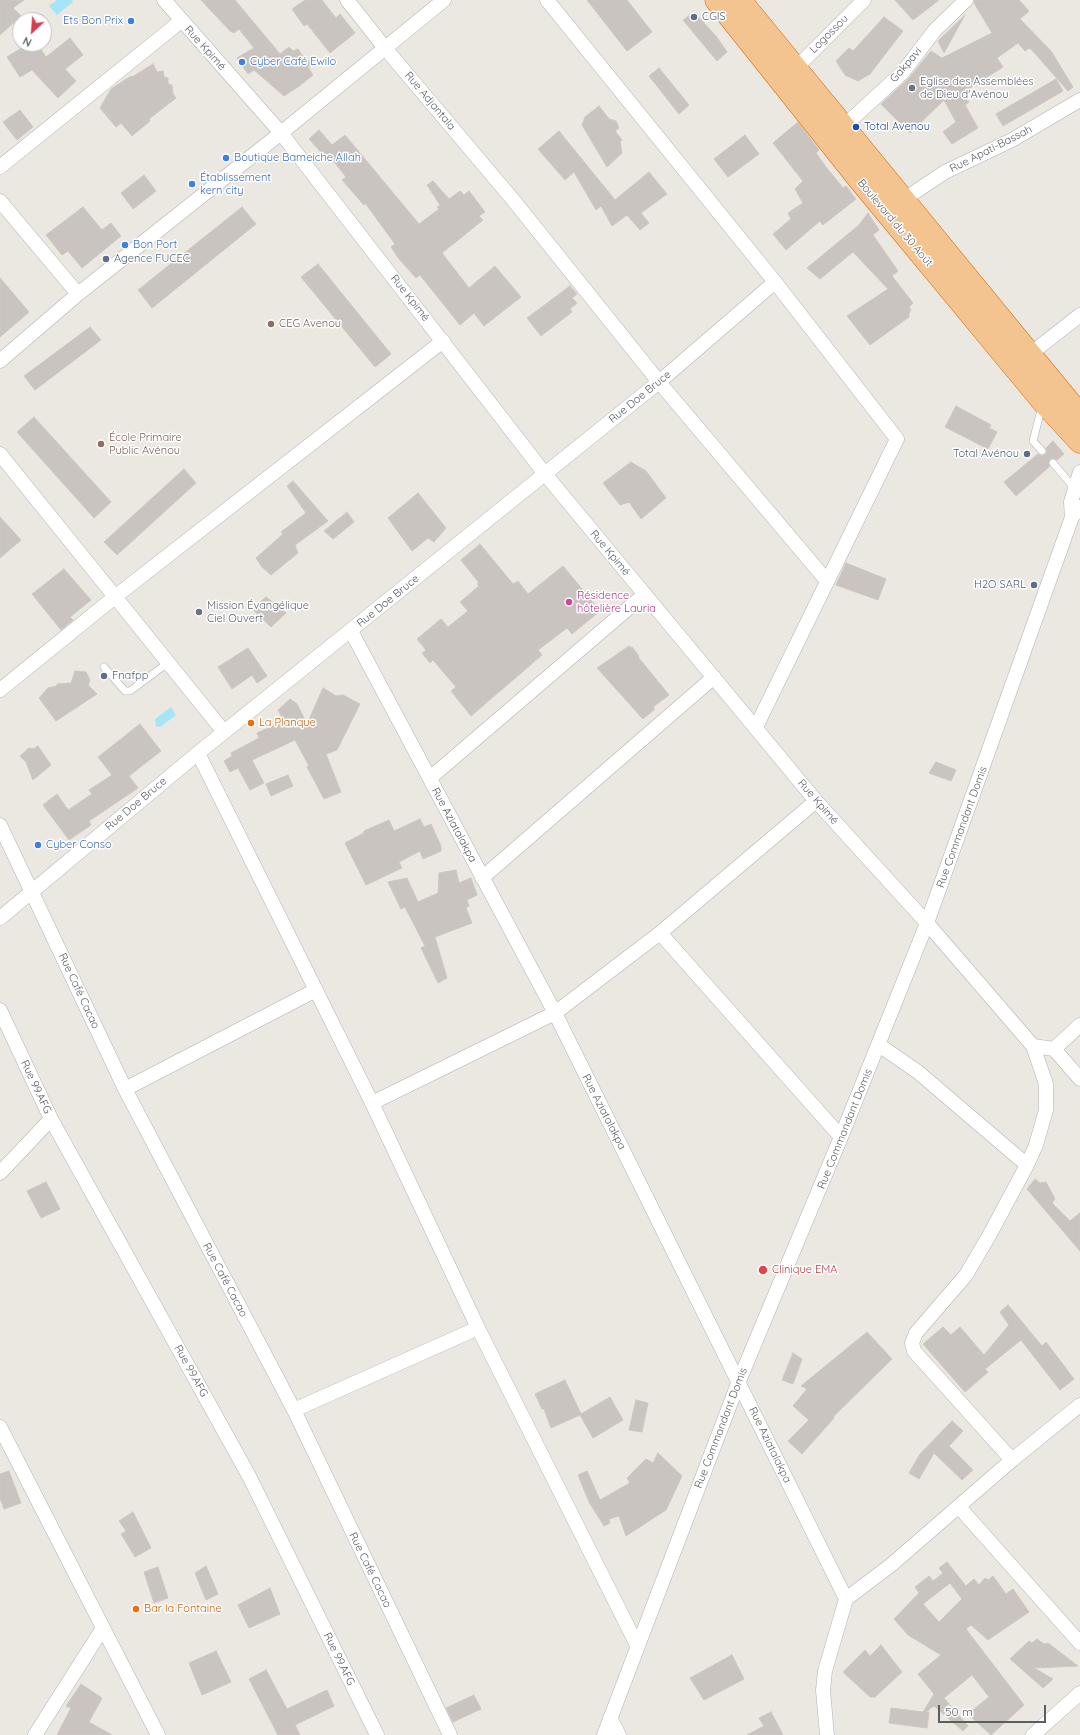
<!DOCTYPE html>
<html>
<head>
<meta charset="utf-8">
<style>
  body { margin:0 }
  #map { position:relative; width:1080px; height:1735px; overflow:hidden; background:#ebe7e1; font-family:Quicksand,sans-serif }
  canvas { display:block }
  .north { position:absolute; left:12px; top:12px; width:40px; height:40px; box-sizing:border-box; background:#fff; border:1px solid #bdbfc0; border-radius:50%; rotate:206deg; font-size:11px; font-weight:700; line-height:16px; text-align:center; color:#5a5e61 }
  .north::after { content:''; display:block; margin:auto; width:14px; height:18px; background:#d93a50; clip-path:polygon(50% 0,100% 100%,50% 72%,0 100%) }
  .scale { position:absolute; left:938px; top:1705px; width:108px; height:18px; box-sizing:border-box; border:2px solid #5a5e61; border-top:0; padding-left:5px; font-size:12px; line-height:14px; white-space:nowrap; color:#5a5e61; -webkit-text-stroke:3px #fff; paint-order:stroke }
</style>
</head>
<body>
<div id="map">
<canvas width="1080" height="1735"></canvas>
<div class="north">N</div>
<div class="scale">50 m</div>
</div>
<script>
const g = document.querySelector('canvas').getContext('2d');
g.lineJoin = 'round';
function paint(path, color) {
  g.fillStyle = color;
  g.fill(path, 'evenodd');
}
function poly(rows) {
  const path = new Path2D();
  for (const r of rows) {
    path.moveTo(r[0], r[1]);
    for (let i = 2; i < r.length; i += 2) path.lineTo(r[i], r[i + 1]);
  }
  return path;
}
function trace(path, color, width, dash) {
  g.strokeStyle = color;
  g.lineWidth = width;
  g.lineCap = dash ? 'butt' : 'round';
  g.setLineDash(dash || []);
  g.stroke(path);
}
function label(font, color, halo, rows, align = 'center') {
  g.font = font + ' Quicksand,sans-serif';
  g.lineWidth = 3;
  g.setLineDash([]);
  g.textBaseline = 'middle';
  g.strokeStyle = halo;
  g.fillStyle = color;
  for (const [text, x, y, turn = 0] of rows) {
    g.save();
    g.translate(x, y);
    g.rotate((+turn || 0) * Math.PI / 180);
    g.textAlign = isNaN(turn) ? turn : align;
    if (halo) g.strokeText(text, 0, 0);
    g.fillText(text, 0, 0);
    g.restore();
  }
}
paint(poly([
  [57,0,72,0,73,2,57,15,49,6],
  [171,707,176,715,160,727,156,726,155,719]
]), '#a6e5f7');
const building = poly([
  [0,0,24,0,13,8,21,16,0,35,0,0],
  [201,0,235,0,280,54,289,47,293,51,298,49,303,56,312,63,308,67,313,75,298,87,284,96,254,70,248,74,237,58,254,48,239,29,234,33,230,31,201,0],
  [305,0,322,0,336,18,340,14,355,33,330,53,307,24,304,26,292,9,305,0],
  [587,0,627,0,652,32,627,51,587,0],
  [895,0,939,0,913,20,895,0],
  [974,0,1019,0,1029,11,1020,19,1051,51,1073,87,1068,91,1030,48,1025,51,1018,43,997,58,1003,67,962,93,969,102,965,105,978,128,952,144,943,132,956,122,944,100,910,133,881,104,909,78,931,51,942,58,992,33,974,3,974,0],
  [694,12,716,36,727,52,717,61,683,20,694,12],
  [965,15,944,53,938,41,965,15],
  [884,17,903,31,870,74,858,81,845,75,836,61,849,48,853,51,884,17],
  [70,38,83,55,65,69,76,81,58,98,32,70,20,77,7,57,28,44,37,44,46,57,70,38],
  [153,64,157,72,163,71,164,77,168,78,168,84,172,85,173,94,176,98,149,119,150,121,132,136,121,123,116,127,100,108,111,89,131,76,132,77,153,64],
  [659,68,689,105,679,114,649,76,659,68],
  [1056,79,1063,91,1003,126,996,114,1056,79],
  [599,106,609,119,616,121,619,128,615,131,622,140,620,142,622,153,607,167,582,125,585,117,599,106],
  [20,110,33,127,17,140,3,122,20,110],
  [798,122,819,150,816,153,826,167,843,188,846,186,856,199,823,225,820,221,786,250,773,234,791,219,788,213,803,203,795,189,803,181,773,143,798,122],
  [319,130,332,145,345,135,419,224,439,209,437,207,440,205,427,185,433,181,449,199,460,191,464,195,469,191,485,212,479,216,483,220,442,253,469,288,495,266,521,297,484,326,474,313,460,325,420,275,416,278,399,259,391,247,395,244,365,203,364,205,342,180,346,177,331,158,328,160,309,139,319,130],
  [559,131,615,200,649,172,667,194,641,213,649,223,640,230,627,215,612,226,601,206,596,210,574,172,565,180,538,149,559,131],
  [745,135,759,154,728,177,714,159,745,135],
  [144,175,156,191,133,209,121,193,144,175],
  [83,207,102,230,111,223,121,236,82,268,68,251,62,255,46,235,83,207],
  [242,207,256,224,152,308,138,290,242,207],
  [868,213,879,230,873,235,898,271,892,276,913,303,909,307,911,310,909,313,909,317,870,345,847,316,888,289,853,252,820,279,807,268,859,225,868,213],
  [318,264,391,354,375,367,301,277,318,264],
  [0,278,29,312,0,337,0,278],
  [570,286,577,294,572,298,577,303,570,309,572,312,541,336,527,318,570,286],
  [90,327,101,340,35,390,24,376,90,327],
  [956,406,991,425,989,428,997,432,988,449,945,427,956,406],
  [34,417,111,502,94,518,17,432,34,417],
  [1053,441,1064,454,1057,460,1052,458,1050,459,1049,467,1016,496,1004,482,1038,454,1041,456,1045,455,1047,452,1046,448,1053,441],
  [631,462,646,471,666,498,641,519,629,502,620,505,603,483,631,462],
  [184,469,196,483,117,555,104,542,184,469],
  [293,481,328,521,295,545,298,553,271,575,262,567,256,558,283,534,281,532,306,513,287,486,293,481],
  [418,493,446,528,434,542,428,538,412,551,388,518,418,493],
  [347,512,354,522,333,539,324,531,347,512],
  [0,517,21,540,0,558,0,517],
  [480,544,513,584,518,581,528,594,563,566,600,611,572,634,567,628,538,650,542,655,471,716,451,691,456,687,433,660,430,663,422,653,426,650,417,639,441,619,448,627,468,611,460,602,479,586,477,584,479,583,461,560,480,544],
  [846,563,886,579,878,600,836,585,846,563],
  [64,569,91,600,70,617,73,620,61,630,32,594,64,569],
  [266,597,286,613,271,627,252,609,266,597],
  [629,646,630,648,632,647,639,656,638,657,669,695,653,707,655,709,643,719,597,668,629,646],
  [248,648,267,676,257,683,252,675,232,689,218,667,248,648],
  [75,671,86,672,90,680,88,685,97,694,56,721,39,698,48,688,57,686,57,684,71,683,75,671],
  [323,688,336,696,343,695,360,704,337,750,326,754,341,792,324,799,307,767,309,766,295,740,252,760,264,783,250,790,238,768,230,772,224,761,232,756,231,753,259,738,257,733,284,721,278,710,290,699,297,704,307,724,323,688],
  [140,724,161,751,129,776,138,788,89,821,91,825,69,840,43,805,57,794,68,810,92,794,89,790,112,775,98,757,140,724],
  [38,746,51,765,33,780,26,762,20,756,29,748,33,749,38,746],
  [936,762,956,770,951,781,929,773,936,762],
  [288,775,293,786,271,796,266,784,288,775],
  [420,819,424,827,431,824,441,846,441,851,423,859,420,851,399,862,402,868,366,885,345,843,364,833,364,831,389,820,394,831,420,819],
  [456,870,459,883,471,878,477,895,467,900,469,906,466,908,472,923,435,937,447,978,438,983,421,948,425,946,405,907,401,909,388,882,407,878,418,902,438,893,439,873,456,870],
  [1035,1179,1040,1183,1046,1182,1055,1199,1052,1203,1070,1221,1080,1213,1080,1251,1027,1189,1035,1179],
  [46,1182,60,1209,41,1218,27,1191,46,1182],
  [1008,1305,1042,1346,1046,1342,1074,1379,1060,1390,1021,1340,985,1369,988,1372,965,1392,923,1344,943,1327,951,1335,960,1327,984,1355,1009,1325,1000,1312,1008,1305],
  [867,1332,892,1359,833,1417,834,1418,802,1454,788,1441,809,1420,793,1406,807,1389,801,1386,867,1332],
  [793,1353,802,1359,793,1384,782,1380,793,1353],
  [565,1380,581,1414,610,1397,623,1420,593,1438,580,1415,551,1428,544,1409,542,1409,535,1394,565,1380],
  [636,1400,648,1403,642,1432,629,1430,636,1400],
  [952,1421,963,1431,949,1446,973,1470,962,1480,934,1453,919,1479,909,1473,920,1454,952,1421],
  [658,1453,682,1476,666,1510,626,1536,619,1516,609,1519,610,1523,604,1526,589,1502,578,1475,587,1471,600,1500,630,1483,627,1478,646,1459,653,1463,658,1453],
  [9,1471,21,1503,4,1509,0,1498,0,1474,9,1471],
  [133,1512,151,1548,135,1557,121,1534,126,1531,119,1521,133,1512],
  [947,1562,966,1586,974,1579,979,1585,985,1578,988,1580,993,1576,1006,1594,1013,1589,1029,1612,988,1640,971,1625,966,1629,1024,1705,991,1735,968,1714,989,1697,972,1675,944,1698,968,1726,963,1731,934,1706,926,1712,929,1712,927,1728,889,1723,891,1708,923,1712,934,1694,918,1674,941,1655,908,1635,894,1619,919,1593,915,1587,929,1576,933,1581,943,1573,939,1568,947,1562],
  [950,1583,962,1599,939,1622,923,1604,950,1583],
  [206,1566,218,1594,206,1600,195,1573,206,1566],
  [158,1567,168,1598,154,1603,144,1572,158,1567],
  [270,1588,280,1614,249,1628,238,1605,270,1588],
  [1037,1639,1044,1644,1048,1643,1078,1666,1034,1668,1053,1679,1043,1688,1010,1659,1029,1641,1032,1643,1037,1639],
  [881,1645,902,1672,875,1697,870,1697,843,1672,865,1650,870,1656,881,1645],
  [216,1651,231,1682,202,1695,189,1663,216,1651],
  [732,1655,744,1679,704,1700,690,1678,732,1655],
  [266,1670,287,1709,327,1690,334,1706,295,1725,300,1735,278,1735,249,1679,266,1670],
  [81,1684,102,1698,89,1722,112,1735,57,1735,71,1708,66,1706,81,1684],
  [474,1695,481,1709,453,1722,446,1708,474,1695],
  [771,1712,783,1735,747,1735,764,1726,759,1718,771,1712]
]);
paint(building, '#c9c4c0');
trace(building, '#cfc7c0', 1);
const lane = poly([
  [1042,406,1033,441,1042,451],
  [1053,463,1075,489],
  [104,667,125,691,130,691,169,662]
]);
const street = poly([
  [164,0,281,133,545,474,816,801,927,923,1033,1046,1054,1049,1080,1079],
  [347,0,385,48,514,201,659,382,827,581],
  [547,0,775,282,897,439,756,727],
  [795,69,864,0],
  [843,127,903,72,935,30,966,0],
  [0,167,181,21],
  [903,200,945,172,1012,140,1080,100],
  [0,201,78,294],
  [1029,355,1080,315],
  [0,361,78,294,281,133,444,0],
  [0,454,224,732],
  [1072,517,1071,502,1080,472],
  [351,631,555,1013,846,1599],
  [0,690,116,596,443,341],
  [198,753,372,1103,478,1328,637,1645],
  [430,778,645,594],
  [0,825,125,1089,294,1410,450,1735],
  [482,878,714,677],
  [0,918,198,753,659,382,775,282],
  [660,933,841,1137],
  [0,1010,51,1119,249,1476,377,1735],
  [879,1045,918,1072,1027,1165],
  [1054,1049,1080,1025],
  [125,1089,316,990],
  [372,1103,555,1013,660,933,816,801],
  [0,1173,51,1119],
  [294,1410,478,1328],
  [0,1427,158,1735],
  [1012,1460,914,1351,912,1343,916,1333,966,1275,990,1234,1027,1165,1036,1145,1046,1110,1046,1084,1033,1046],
  [959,1507,1080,1643],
  [610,1718,619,1735],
  [35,1735,103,1628],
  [604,1735,739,1381,841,1137,927,923,1072,517,1080,507],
  [827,1735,823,1690,825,1671,846,1599,891,1565,1012,1460,1080,1405],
  [1033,1735,1080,1693]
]);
const highway = poly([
  [716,0,861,182,1043,402,1080,442],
  [740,0,1080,415]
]);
trace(lane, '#afb3b6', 8);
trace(street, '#afb3b6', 15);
trace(highway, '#d97014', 23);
trace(lane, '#fff', 7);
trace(street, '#fff', 14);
trace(highway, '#f3c490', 22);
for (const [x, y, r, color] of [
  [694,17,4,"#5c6f8a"],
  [131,21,4,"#3f7fe0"],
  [242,62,4,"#3f7fe0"],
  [912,88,4,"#6b7280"],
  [856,127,4,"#1a4fb4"],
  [226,158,4,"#3f7fe0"],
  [192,184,4,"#3f7fe0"],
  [125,245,4,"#3f7fe0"],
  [106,259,4,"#5c6f8a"],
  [271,324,4,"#8d6e63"],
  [101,444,4,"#8d6e63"],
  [1027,454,4,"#5c6f8a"],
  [1034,585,4,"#5c6f8a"],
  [569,602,4,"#d1479c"],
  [199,612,4,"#6b7280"],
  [104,676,4,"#5c6f8a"],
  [251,723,4,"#e8710a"],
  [38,845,4,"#3f7fe0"],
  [763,1270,5,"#e0444e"],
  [136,1609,4,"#e8710a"]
]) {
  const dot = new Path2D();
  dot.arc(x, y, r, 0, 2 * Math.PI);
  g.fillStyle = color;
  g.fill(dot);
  trace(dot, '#fff', 1.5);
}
label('11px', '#4e5e75', '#fff', [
  ["CGIS",702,17],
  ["Agence FUCEC",114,259],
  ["Total Avénou",1019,454,"right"],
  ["H2O SARL",1026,585,"right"],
  ["Fnafpp",112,676]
], 'left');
label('11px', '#366cbe', '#fff', [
  ["Ets Bon Prix",123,21,"right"],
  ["Cyber Café Ewilo",250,62],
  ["Boutique Bameiche Allah",234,158],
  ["Établissement",200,178],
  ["kern city",200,191],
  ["Bon Port",133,245],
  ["Cyber Conso",46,845]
], 'left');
label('11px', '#5a5e61', '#fff', [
  ["Logossou",829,34,-45],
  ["Rue Kpimé",205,48,48],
  ["Gakpavi",906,65,-49],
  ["Rue Adjantala",430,101,50],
  ["Rue Apati-Bassah",991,149,-27],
  ["Boulevard du 30 Août",895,223,50],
  ["Rue Kpimé",410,298,52],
  ["Rue Doe Bruce",640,397,-39],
  ["Rue Kpimé",610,553,50],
  ["Rue Doe Bruce",388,601,-39],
  ["Rue Kpimé",818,802,49],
  ["Rue Doe Bruce",136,804,-40],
  ["Rue Aziatalakpa",454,825,62],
  ["Rue Commandant Domis",962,827,-70],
  ["Rue Café Cacao",79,991,65],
  ["Rue 99.AFG",36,1087,65],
  ["Rue Aziatalakpa",604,1112,63],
  ["Rue Commandant Domis",845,1129,-68],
  ["Rue Café Cacao",225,1280,62],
  ["Rue 99.AFG",191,1371,61],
  ["Rue Commandant Domis",721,1428,-69],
  ["Rue Aziatalakpa",770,1445,64],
  ["Rue Café Cacao",370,1570,64],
  ["Rue 99.AFG",339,1659,64]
]);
label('11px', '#5b616d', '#fff', [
  ["Eglise des Assemblées",920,82],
  ["de Dieu d'Avénou",920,95],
  ["Mission Évangélique",207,606],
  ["Ciel Ouvert",207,619]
], 'left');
label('11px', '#164399', '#fff', [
  ["Total Avenou",864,127]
], 'left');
label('11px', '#785e54', '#fff', [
  ["CEG Avenou",279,324],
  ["École Primaire",109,438],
  ["Public Avénou",109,451]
], 'left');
label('11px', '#b23c85', '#fff', [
  ["Résidence",577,596],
  ["hôtelière Lauria",577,609]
], 'left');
label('11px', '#c56008', '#fff', [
  ["La Planque",259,723],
  ["Bar la Fontaine",144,1609]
], 'left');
label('11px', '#be3a42', '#fff', [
  ["Clinique EMA",772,1270]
], 'left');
</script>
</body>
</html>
